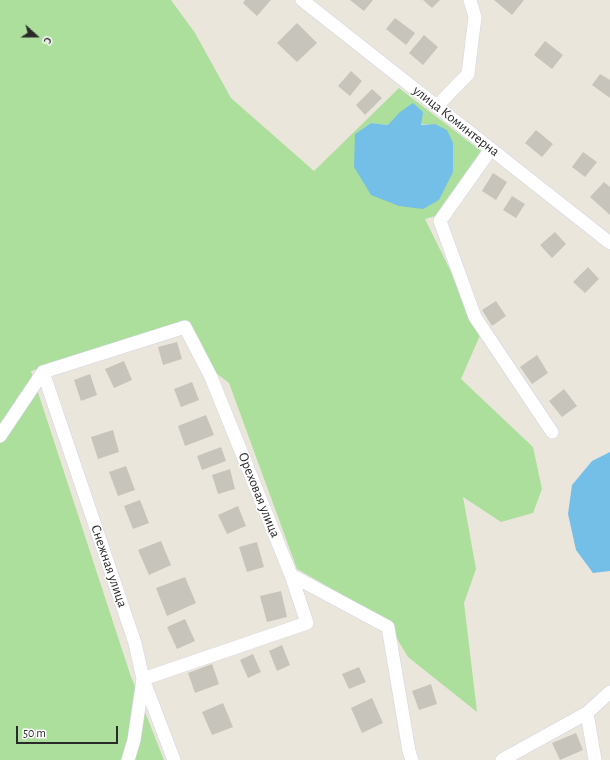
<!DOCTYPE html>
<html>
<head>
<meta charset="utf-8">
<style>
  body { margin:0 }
  #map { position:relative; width:610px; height:760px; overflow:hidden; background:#ebe6dc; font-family:"Alegreya Sans",sans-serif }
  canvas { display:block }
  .north { position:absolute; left:16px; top:16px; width:40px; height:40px; -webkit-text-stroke:3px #fff; paint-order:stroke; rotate:111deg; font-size:11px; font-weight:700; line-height:16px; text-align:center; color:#2a2a2a }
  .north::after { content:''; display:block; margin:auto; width:14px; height:18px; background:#2a2a2a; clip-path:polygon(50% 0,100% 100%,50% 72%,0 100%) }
  .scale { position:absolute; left:16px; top:726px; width:102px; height:18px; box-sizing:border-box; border:2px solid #2a2a2a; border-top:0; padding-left:5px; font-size:12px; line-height:14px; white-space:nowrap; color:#2a2a2a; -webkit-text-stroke:3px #fff; paint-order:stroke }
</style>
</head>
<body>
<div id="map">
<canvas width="610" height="760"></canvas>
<div class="north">С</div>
<div class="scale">50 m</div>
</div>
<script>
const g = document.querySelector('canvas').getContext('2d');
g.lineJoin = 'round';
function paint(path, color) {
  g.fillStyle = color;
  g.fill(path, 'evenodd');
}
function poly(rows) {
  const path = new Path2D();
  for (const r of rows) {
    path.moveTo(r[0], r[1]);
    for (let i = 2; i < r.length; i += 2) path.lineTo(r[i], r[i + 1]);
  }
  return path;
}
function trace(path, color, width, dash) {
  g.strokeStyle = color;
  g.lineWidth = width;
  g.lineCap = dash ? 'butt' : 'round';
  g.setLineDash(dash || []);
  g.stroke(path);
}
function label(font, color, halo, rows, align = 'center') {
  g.font = font + ' "Alegreya Sans",sans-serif';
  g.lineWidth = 3;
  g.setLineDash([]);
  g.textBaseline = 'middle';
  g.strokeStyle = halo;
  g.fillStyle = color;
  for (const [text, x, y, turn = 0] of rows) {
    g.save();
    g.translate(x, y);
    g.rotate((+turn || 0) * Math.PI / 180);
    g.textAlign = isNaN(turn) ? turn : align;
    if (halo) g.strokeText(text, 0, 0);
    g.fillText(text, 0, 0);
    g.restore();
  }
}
paint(poly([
  [0,0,171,0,195,33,231,98,314,171,399,88,481,151,435,216,425,219,481,333,461,379,533,447,542,489,533,513,501,522,463,497,476,569,464,603,477,712,408,657,385,619,297,569,229,383,216,373,188,322,31,371,130,674,164,760,0,760],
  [371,123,388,125,435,124,355,134]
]), '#acdf9b');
paint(poly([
  [413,103,423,112,421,125,435,124,447,130,453,143,453,172,439,200,423,209,399,206,371,195,354,167,355,134,371,123,388,125,400,112],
  [610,452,610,571,593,573,576,550,568,514,572,485,592,461]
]), '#74bfe8');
paint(poly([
  [245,0,271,0,257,16,243,3],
  [350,0,373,0,364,11],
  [423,0,440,0,432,8],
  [494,0,524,0,512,15],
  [395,18,415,33,406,45,386,29],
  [297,23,317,43,297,62,277,43],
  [424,35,438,47,423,65,409,53],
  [545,41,563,55,552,69,534,55],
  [351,71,362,81,350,96,338,86],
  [600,74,610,80,610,98,592,85],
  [372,89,382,98,365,115,356,105],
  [536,130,553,144,542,157,525,143],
  [583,152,597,162,585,177,572,167],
  [493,173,507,182,496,200,482,191],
  [604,182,610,187,610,215,590,197],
  [512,196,525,204,516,218,503,210],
  [555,232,566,244,552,258,540,245],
  [588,267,599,279,585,293,573,282],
  [496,301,506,316,492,326,482,310],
  [177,342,182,359,163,365,158,347],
  [537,355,548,373,532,384,520,367],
  [124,361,132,380,114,388,105,369],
  [90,374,97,395,81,401,74,380],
  [192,382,199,400,181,407,174,389],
  [564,389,577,406,562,417,549,401],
  [206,415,214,435,185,446,178,426],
  [113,430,119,452,98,459,91,437],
  [221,447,226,461,202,470,197,456],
  [126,466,135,490,118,496,109,472],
  [230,469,235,489,218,494,212,475],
  [140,500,149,523,133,529,124,506],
  [238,506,246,526,227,534,218,515],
  [161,541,171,565,149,575,138,550],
  [257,542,264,567,247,572,239,547],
  [185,577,196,603,167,616,156,588],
  [281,591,287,617,267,622,260,596],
  [185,619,195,641,177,649,167,627],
  [282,645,290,665,277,671,269,651],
  [253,654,261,672,248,678,240,660],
  [212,664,219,684,195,693,188,673],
  [359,667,366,682,349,689,342,674],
  [431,684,437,704,419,710,412,691],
  [372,698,383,723,362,733,351,708],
  [223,703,233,727,212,735,202,712],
  [576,733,583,750,560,760,552,743]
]), '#c7c4bb');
const minor = poly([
  [302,0,610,243],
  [437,106,468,74,475,17,470,0],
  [491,149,440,221,475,317,552,432],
  [43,372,185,327,211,377,291,575,388,627,409,751,412,760],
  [43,372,135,643,143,679,174,760],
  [0,436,43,372],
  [587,713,595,760],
  [128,760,134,740,143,679,307,623,291,575],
  [502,760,587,713,610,692]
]);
trace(minor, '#d2d3e2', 14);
trace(minor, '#fff', 13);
label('14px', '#2a2a2a', '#fff', [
  ["улица Коминтерна",456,121,38],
  ["Ореховая улица",259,495,68],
  ["Снежная улица",109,566,71]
]);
</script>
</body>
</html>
